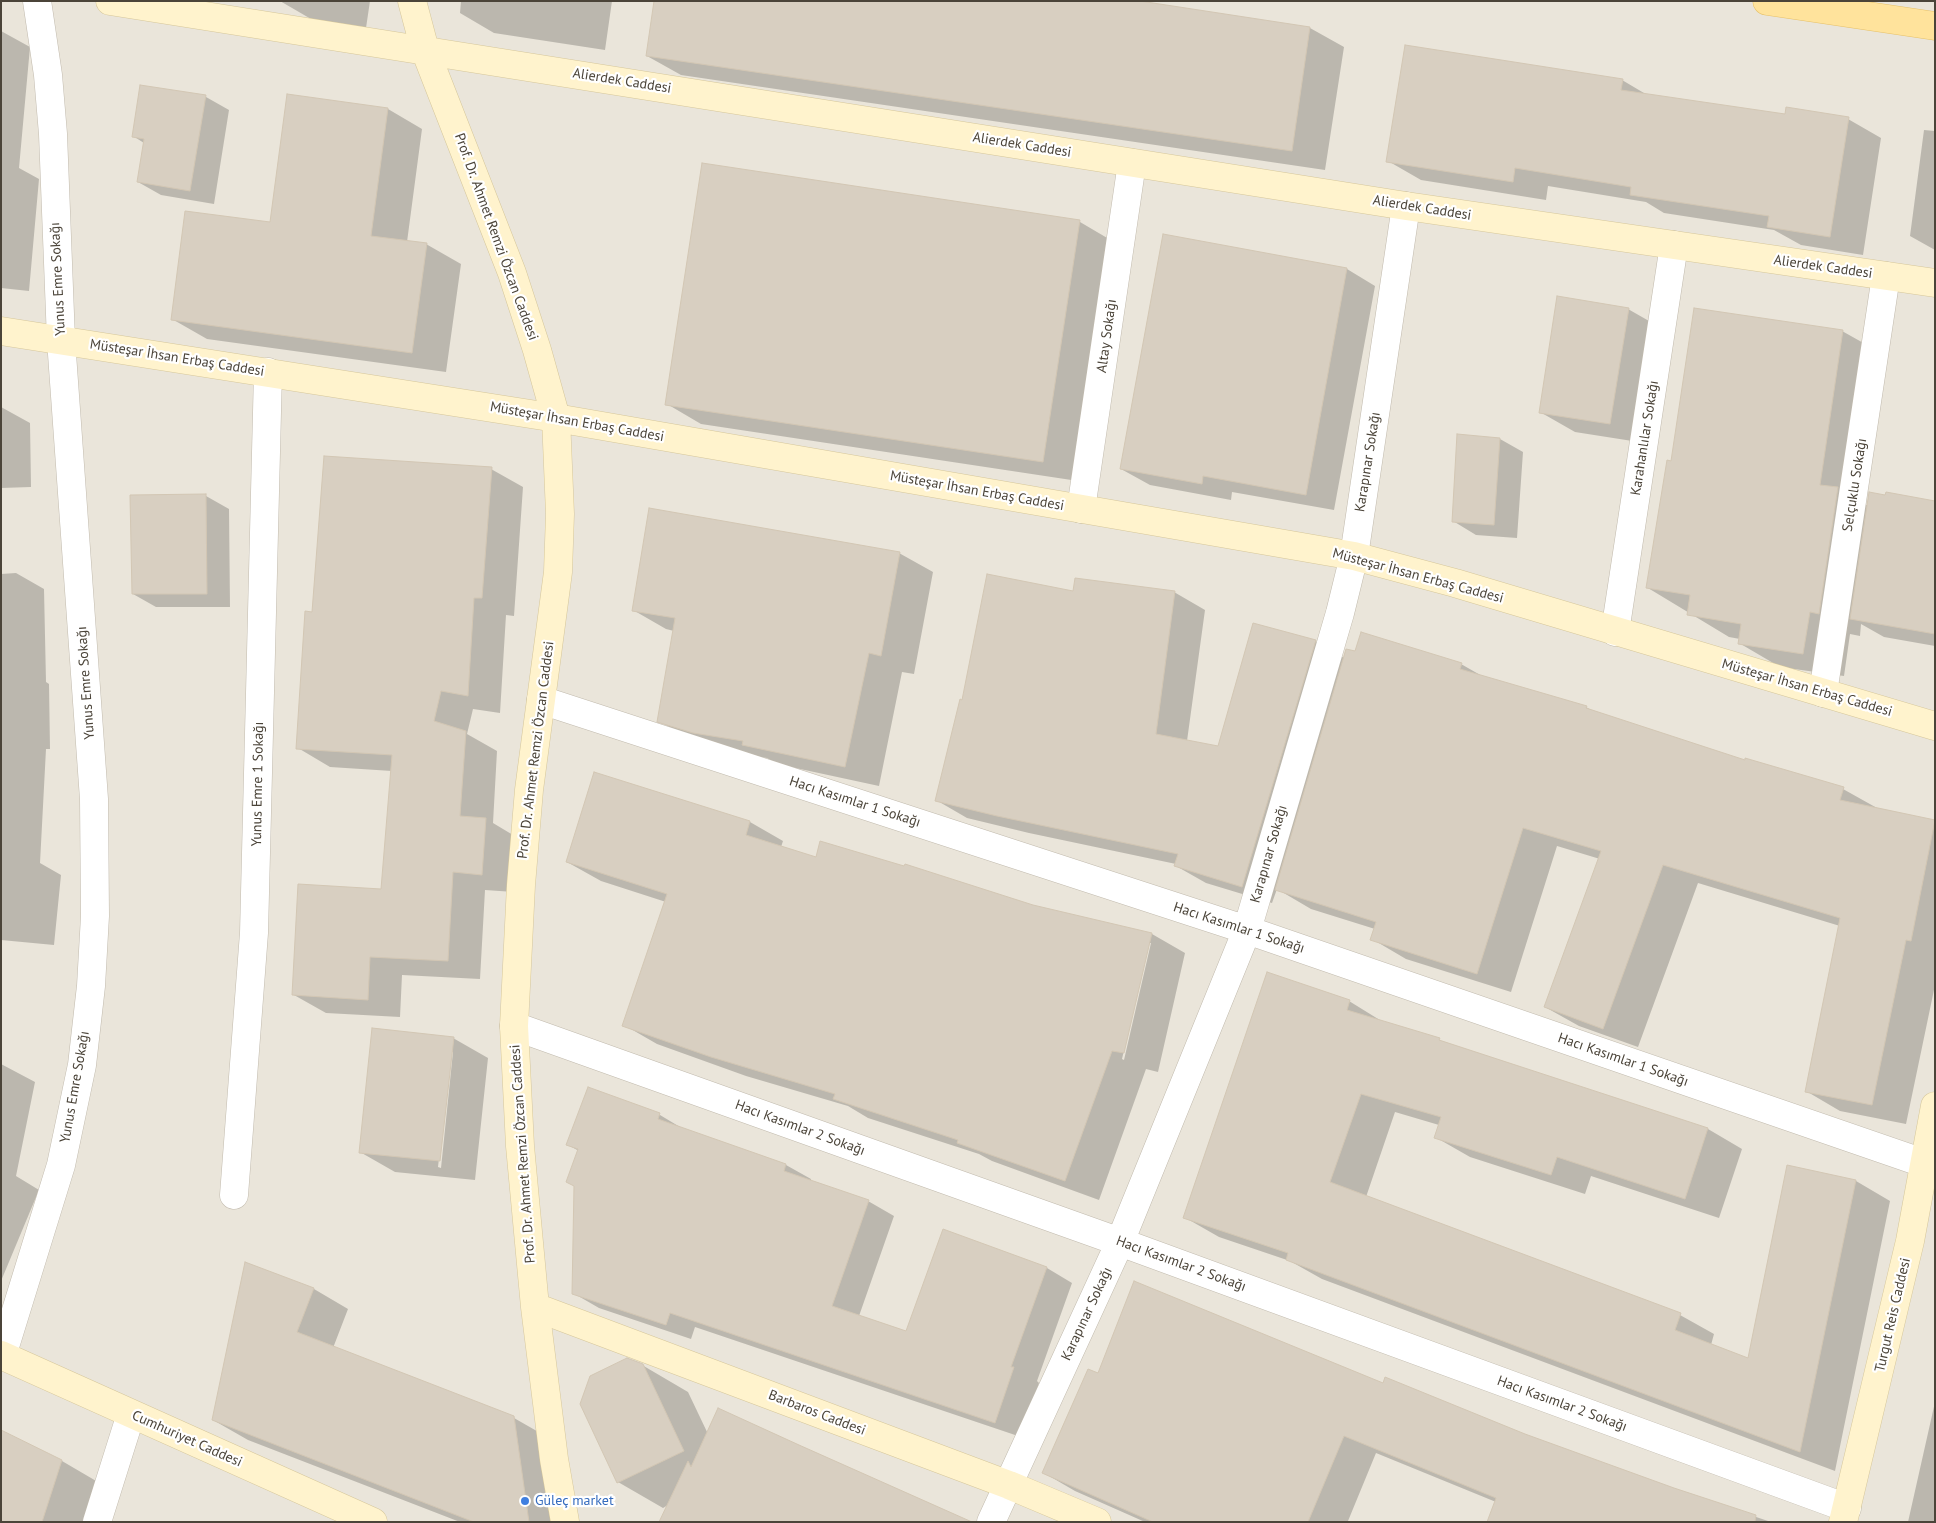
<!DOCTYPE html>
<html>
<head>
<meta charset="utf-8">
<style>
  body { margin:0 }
  #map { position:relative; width:1936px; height:1523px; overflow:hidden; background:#f6f3ec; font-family:"PT Sans",sans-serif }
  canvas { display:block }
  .frame { position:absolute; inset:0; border:2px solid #4b4439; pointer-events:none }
</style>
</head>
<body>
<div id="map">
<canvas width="1936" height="1523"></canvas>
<div class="frame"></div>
</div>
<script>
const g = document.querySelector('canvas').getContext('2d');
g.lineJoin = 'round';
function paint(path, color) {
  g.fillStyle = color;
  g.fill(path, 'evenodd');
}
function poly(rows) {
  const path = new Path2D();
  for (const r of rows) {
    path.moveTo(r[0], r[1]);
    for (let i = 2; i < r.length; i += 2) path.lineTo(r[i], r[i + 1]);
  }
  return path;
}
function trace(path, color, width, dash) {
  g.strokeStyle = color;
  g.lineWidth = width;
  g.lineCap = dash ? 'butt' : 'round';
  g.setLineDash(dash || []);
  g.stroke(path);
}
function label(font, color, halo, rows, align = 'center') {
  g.font = font + ' "PT Sans",sans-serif';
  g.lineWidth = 4.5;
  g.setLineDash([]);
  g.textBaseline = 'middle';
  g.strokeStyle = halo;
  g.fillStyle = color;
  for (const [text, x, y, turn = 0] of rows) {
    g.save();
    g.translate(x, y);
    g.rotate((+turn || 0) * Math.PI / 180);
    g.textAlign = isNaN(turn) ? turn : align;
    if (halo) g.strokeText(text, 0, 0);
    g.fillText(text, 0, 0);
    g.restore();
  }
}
paint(poly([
  [1,1,1935,1,1935,1522,1,1522]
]), '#eae5da');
paint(poly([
  [280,1,370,1,366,28,311,19],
  [461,1,612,1,605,50,494,33,460,13],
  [1132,1,1310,28,1344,47,1325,170,681,75,647,56],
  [1,31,30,47,19,168,39,179,29,291,1,288],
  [1622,80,1649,96,1786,116,1848,119,1881,138,1863,255,1801,245,1774,230,1664,213,1646,202,1548,186,1546,200,1421,180,1388,161],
  [206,97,229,110,214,204,161,195,138,182,144,143,133,136],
  [388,109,422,129,407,242,426,244,461,264,446,372,207,339,172,319],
  [1924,130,1935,131,1935,250,1910,236],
  [1080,222,1114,242,1078,481,701,424,667,404],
  [1347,269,1375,286,1334,510,1232,492,1231,500,1150,485,1121,469],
  [1628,309,1663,329,1645,443,1575,432,1540,412],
  [1842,331,1883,354,1861,502,1868,506,1935,502,1935,646,1884,637,1861,624,1860,636,1850,634,1844,676,1780,667,1739,643,1740,639,1729,637,1648,588,1672,463],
  [1,407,30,423,31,487,1,488],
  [1500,439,1523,452,1517,538,1476,535,1453,521],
  [491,469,523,487,514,616,506,615,500,713,473,709,467,734,497,751,493,823,518,838,514,892,485,890,480,979,402,975,400,1017,326,1013,294,995,382,890,392,771,330,767,298,748,314,613],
  [206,496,229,509,230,607,156,607,133,594],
  [899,553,933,572,914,674,902,672,879,786,777,764,767,758,727,752,692,740,659,721,674,631,666,629,633,610],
  [16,573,44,589,46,682,49,684,50,749,46,749,40,863,61,875,54,945,1,940,1,574],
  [1174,592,1205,610,1187,741,1219,748,1315,641,1344,658,1461,664,1482,676,1586,707,1596,713,1746,762,1843,789,1877,808,1935,821,1935,985,1906,1124,1840,1111,1806,1091,1840,926,1698,883,1638,1047,1579,1026,1545,1007,1600,859,1557,846,1511,992,1406,959,1372,939,1375,929,1311,909,1277,889,1272,903,1206,883,1176,866,1176,864,1029,833,967,818,936,800,963,701,1074,593],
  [750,822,783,841,781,847,816,858,1152,934,1185,953,1158,1072,1146,1069,1099,1200,992,1161,979,1154,868,1118,848,1106,746,1076,657,1044,624,1025,666,902,601,881,567,862],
  [1149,943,1151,943,1124,1060,1122,1059],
  [1349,1001,1383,1022,1708,1129,1742,1149,1719,1218,1591,1176,1585,1194,1470,1157,1435,1137,1439,1125,1395,1112,1366,1197,1680,1315,1714,1334,1711,1345,1749,1359,1788,1167,1856,1181,1890,1201,1835,1471,1322,1279,1290,1261,1219,1237,1184,1217],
  [453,1038,488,1058,475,1180,395,1172,360,1152],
  [451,1052,453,1052,441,1168,438,1167],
  [1,1064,35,1082,16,1176,39,1190,1,1281],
  [588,1088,660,1115,685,1130,786,1165,811,1179,811,1182,868,1201,894,1216,859,1316,907,1332,943,1231,1047,1268,1072,1283,1037,1381,1039,1383,1021,1437,695,1327,691,1339,599,1308,573,1293,579,1151,568,1145],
  [246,1263,314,1289,348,1309,333,1348,514,1418,549,1438,560,1522,460,1522,248,1440,213,1420],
  [642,1365,688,1392,708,1434,962,1519,668,1505,663,1508,618,1482],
  [1098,1375,1384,1384,1673,1489,1771,1522,1488,1522,1496,1502,1376,1453,1348,1521,1350,1522,1145,1522,1075,1491,1044,1473],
  [1935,1402,1935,1522,1908,1522],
  [62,1461,103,1485,91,1522,1,1522]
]), '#0003');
const building = poly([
  [654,1,1140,1,1310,27,1292,151,646,56,654,1],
  [1405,45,1623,79,1621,90,1785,114,1786,107,1849,117,1830,237,1767,227,1769,216,1630,195,1631,187,1515,168,1513,182,1386,162,1405,45],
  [140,85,206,95,190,191,137,182,144,139,132,137,140,85],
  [287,94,388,108,371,236,427,243,412,353,171,320,185,211,270,222,287,94],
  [702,163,1080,220,1043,462,665,405,702,163],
  [1163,234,1347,268,1306,495,1203,476,1202,484,1120,469,1163,234],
  [1557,296,1629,308,1610,424,1539,413,1557,296],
  [1694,308,1843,330,1820,485,1838,487,1819,614,1810,612,1803,654,1738,644,1741,624,1687,615,1690,595,1646,588,1667,460,1671,461,1694,308],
  [1457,434,1500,438,1494,525,1452,522,1457,434],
  [324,456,492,467,482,598,474,598,468,696,441,691,434,721,466,731,460,816,486,818,482,875,453,872,448,961,370,957,368,1000,292,995,298,884,381,889,392,755,296,749,305,611,312,612,324,456],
  [1869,492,1885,495,1886,492,1935,501,1935,634,1850,619,1869,492],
  [206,494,207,594,132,594,130,495,206,494],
  [649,508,900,552,881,656,869,653,845,767,742,745,743,741,693,733,657,722,675,618,632,611,649,508],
  [987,574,1073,591,1075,578,1175,591,1156,734,1218,746,1253,623,1316,640,1242,887,1174,866,1178,854,997,816,935,801,960,699,962,700,987,574],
  [1361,632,1462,663,1460,669,1587,706,1586,708,1745,760,1745,758,1844,787,1840,800,1935,820,1911,941,1906,940,1872,1105,1805,1092,1840,918,1663,865,1603,1029,1544,1007,1601,851,1523,828,1477,974,1370,940,1376,922,1275,890,1346,649,1355,651,1361,632],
  [594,772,750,821,746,835,816,857,820,841,904,866,905,864,1033,905,1152,933,1124,1053,1112,1051,1065,1181,957,1143,958,1140,833,1099,835,1094,711,1057,622,1026,667,894,566,862,594,772],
  [1267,972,1350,1000,1347,1010,1440,1038,1439,1040,1708,1128,1685,1199,1557,1157,1551,1175,1434,1138,1441,1117,1361,1094,1330,1182,1681,1313,1675,1330,1748,1358,1787,1165,1856,1180,1800,1452,1286,1260,1288,1253,1183,1218,1267,972],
  [372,1028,454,1037,440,1161,359,1153,372,1028],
  [588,1087,660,1113,658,1119,786,1164,784,1171,869,1200,832,1306,906,1331,943,1229,1047,1267,1011,1367,1014,1367,995,1423,670,1313,666,1325,572,1294,574,1186,566,1182,578,1149,566,1145,588,1087],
  [245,1262,314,1288,297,1332,514,1416,529,1522,474,1522,212,1420,245,1262],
  [1134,1281,1383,1383,1385,1377,1525,1434,1674,1488,1756,1515,1755,1522,1487,1522,1496,1498,1344,1436,1308,1522,1153,1522,1042,1473,1088,1369,1098,1373,1134,1281],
  [627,1358,643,1364,684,1451,617,1483,580,1404,590,1376,627,1358],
  [718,1408,799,1445,972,1522,659,1522,688,1461,691,1467,718,1408],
  [1,1430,62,1460,42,1522,1,1522,1,1430]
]);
paint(building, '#d8cfc1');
trace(building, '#d3c7b4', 1);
const street = poly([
  [1081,509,1132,163],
  [1615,632,1674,245],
  [1823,693,1886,276],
  [541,700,1247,930,1935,1167],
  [514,1026,1120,1242,1847,1508],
  [234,1195,254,933,268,372],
  [2,1356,61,1165,82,1065,91,986,95,916,94,799,61,340,53,134,48,75,37,1],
  [97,1522,131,1414],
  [991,1522,1120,1242,1247,930,1340,613,1354,556,1406,206]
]);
const secondary = poly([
  [110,1,1406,206,1935,283],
  [412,1,425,50,512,273,537,350,556,418,560,514,558,572,529,790,521,885,514,1026,520,1146,535,1307,554,1459,565,1522],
  [1,331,556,418,1354,556,1455,583,1935,726],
  [535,1307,1009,1485,1097,1522],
  [1,1355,373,1522],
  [1843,1522,1910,1241,1935,1106]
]);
const primary = poly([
  [1767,1,1935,26]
]);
trace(street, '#c2bbae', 29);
trace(secondary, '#d6c79b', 29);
trace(primary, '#e6c16a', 29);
trace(street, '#fff', 28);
trace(secondary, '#fff3cd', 28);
trace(primary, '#ffe39c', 28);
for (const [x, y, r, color] of [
  [525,1501,5,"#3f7fe0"]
]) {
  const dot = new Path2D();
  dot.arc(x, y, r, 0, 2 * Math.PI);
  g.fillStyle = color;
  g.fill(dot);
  trace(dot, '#fff', 2);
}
label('14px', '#4b4439', '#fff', [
  ["Alierdek Caddesi",622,81,9],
  ["Alierdek Caddesi",1022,145,9],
  ["Alierdek Caddesi",1422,208,9],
  ["Prof. Dr. Ahmet Remzi Özcan Caddesi",496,237,70],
  ["Alierdek Caddesi",1823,267,8],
  ["Yunus Emre Sokağı",58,279,-93],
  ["Altay Sokağı",1107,336,-82],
  ["Müsteşar İhsan Erbaş Caddesi",177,358,9],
  ["Müsteşar İhsan Erbaş Caddesi",577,422,10],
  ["Karahanlılar Sokağı",1645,438,-81],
  ["Karapınar Sokağı",1368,462,-81],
  ["Selçuklu Sokağı",1855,485,-81],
  ["Müsteşar İhsan Erbaş Caddesi",977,491,10],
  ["Müsteşar İhsan Erbaş Caddesi",1418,576,15],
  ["Yunus Emre Sokağı",86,683,-94],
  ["Müsteşar İhsan Erbaş Caddesi",1807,688,16],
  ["Prof. Dr. Ahmet Remzi Özcan Caddesi",536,750,-83],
  ["Yunus Emre 1 Sokağı",258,784,-89],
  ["Hacı Kasımlar 1 Sokağı",855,802,18],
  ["Karapınar Sokağı",1269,854,-74],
  ["Hacı Kasımlar 1 Sokağı",1239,928,18],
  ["Hacı Kasımlar 1 Sokağı",1623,1060,19],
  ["Yunus Emre Sokağı",75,1087,-80],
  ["Hacı Kasımlar 2 Sokağı",800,1128,20],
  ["Prof. Dr. Ahmet Remzi Özcan Caddesi",523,1154,-94],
  ["Hacı Kasımlar 2 Sokağı",1181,1264,20],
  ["Karapınar Sokağı",1087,1314,-65],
  ["Turgut Reis Caddesi",1893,1315,-77],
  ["Hacı Kasımlar 2 Sokağı",1562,1404,20],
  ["Barbaros Caddesi",817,1413,21],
  ["Cumhuriyet Caddesi",187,1439,24]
]);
label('14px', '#366cbe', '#fff', [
  ["Güleç market",535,1501]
], 'left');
</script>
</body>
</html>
